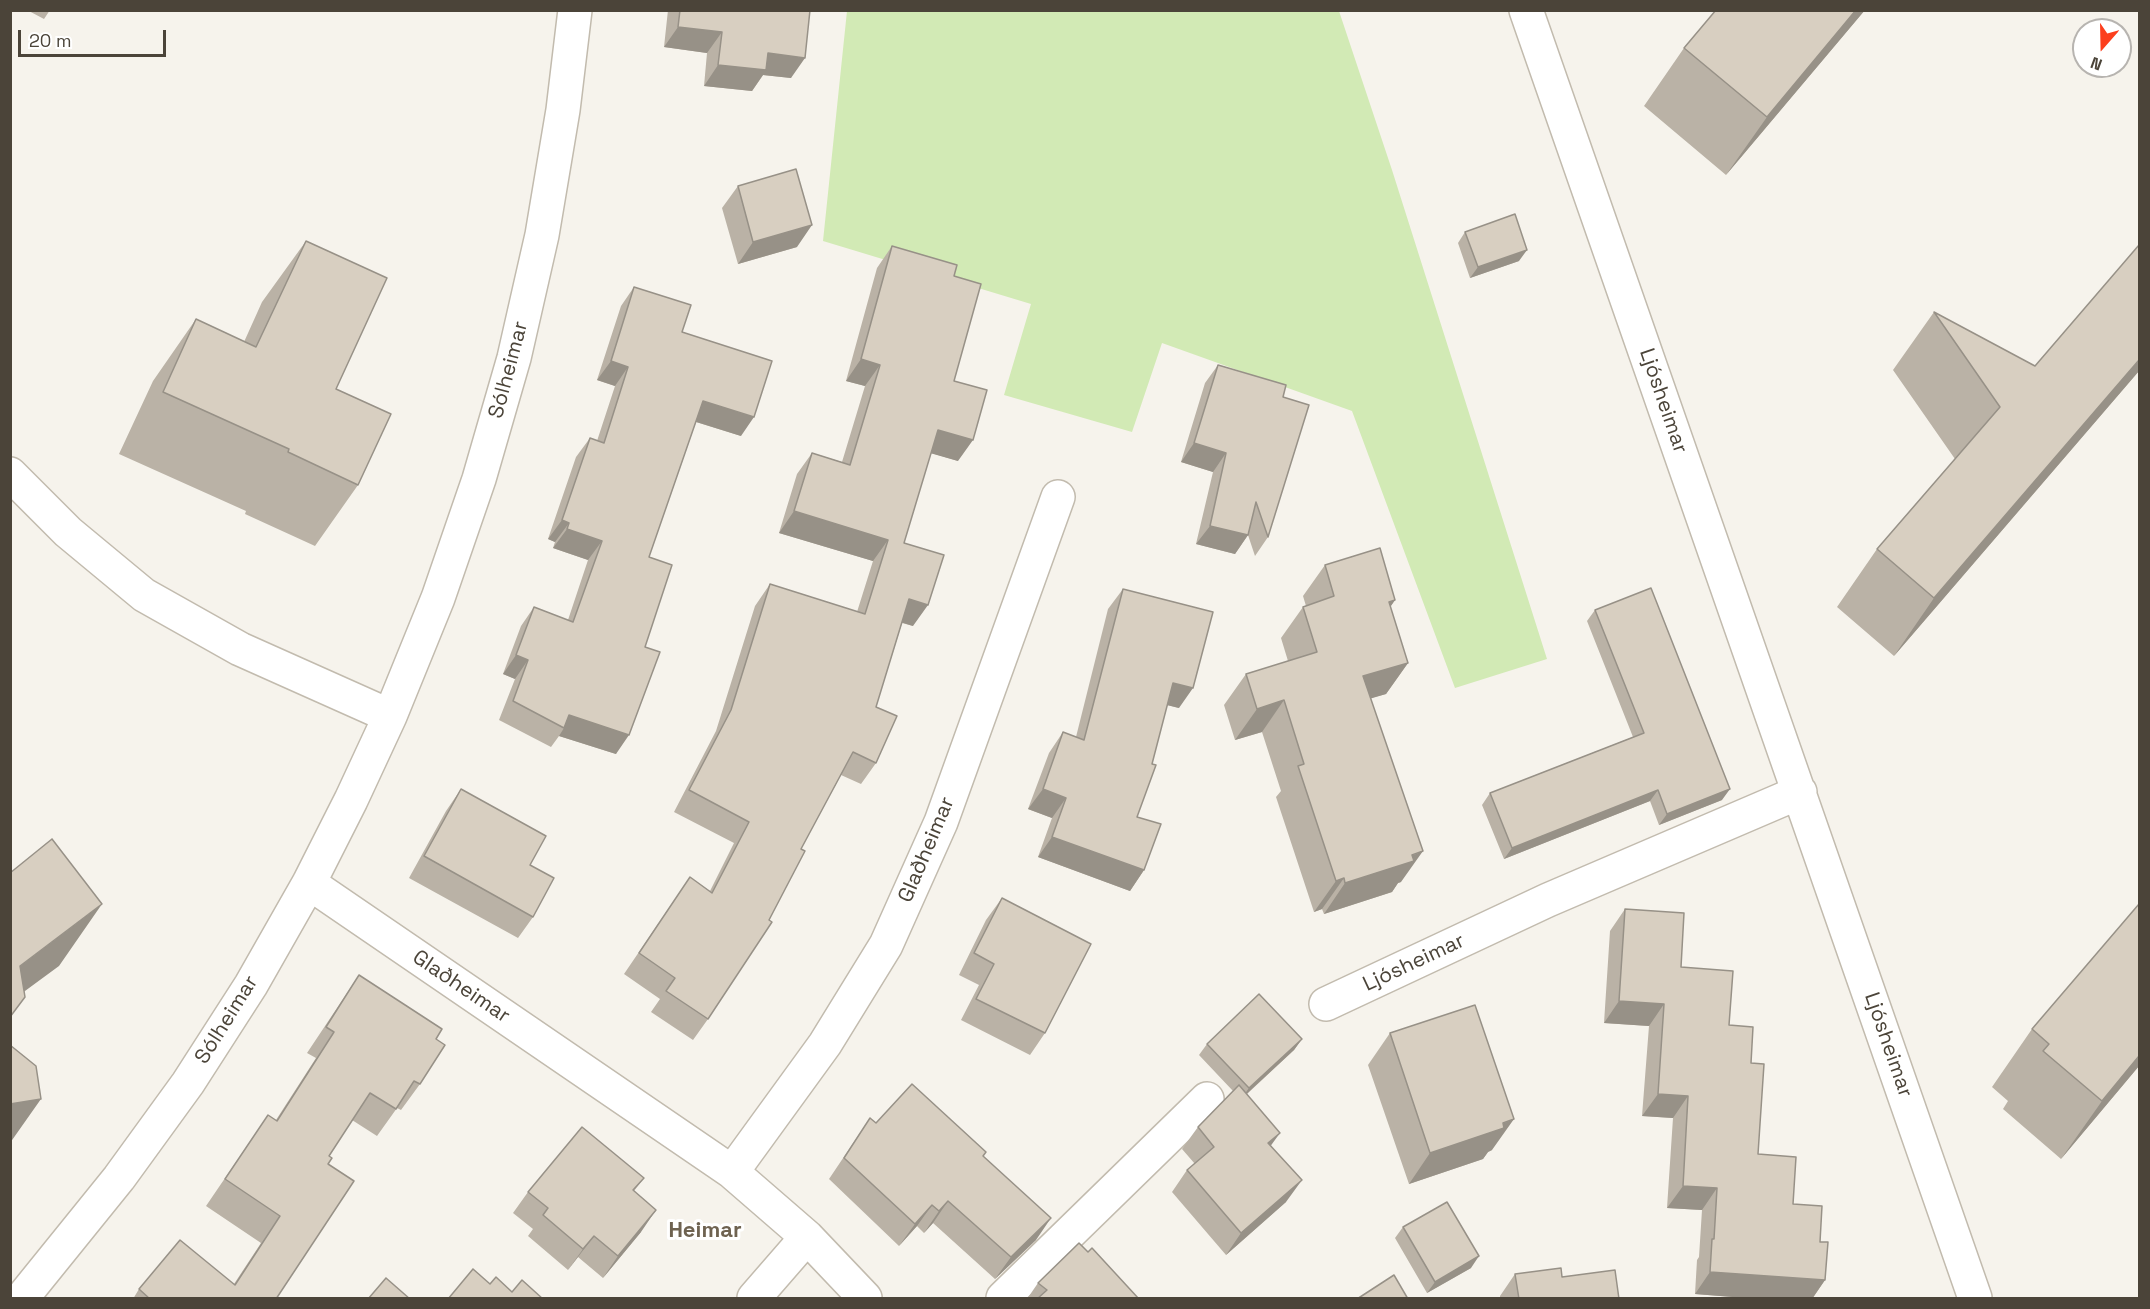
<!DOCTYPE html>
<html>
<head>
<meta charset="utf-8">
<style>
  body { margin:0 }
  #map { position:relative; width:2150px; height:1309px; overflow:hidden; background:#f6f3ec; font-family:"Space Grotesk",sans-serif }
  canvas { display:block }
  .frame { position:absolute; inset:0; border:12px solid #4b4439; pointer-events:none }
  .north { position:absolute; left:2072px; top:18px; width:60px; height:60px; box-sizing:border-box; background:#fff; border:2px solid #b7b4b0; border-radius:50%; rotate:200deg; font-size:16px; font-weight:700; line-height:24px; text-align:center; color:#4b4439 }
  .north::after { content:''; display:block; margin:auto; width:21px; height:27px; background:#fc3f1d; clip-path:polygon(50% 0,100% 100%,50% 72%,0 100%) }
  .scale { position:absolute; left:18px; top:30px; width:148px; height:27px; box-sizing:border-box; border:3px solid #4b4439; border-top:0; padding-left:8px; font-size:18px; line-height:21px; white-space:nowrap; color:#4b4439; -webkit-text-stroke:4px #fff; paint-order:stroke }
</style>
</head>
<body>
<div id="map">
<canvas width="2150" height="1309"></canvas>
<div class="frame"></div>
<div class="north">N</div>
<div class="scale">20 m</div>
</div>
<script>
const g = document.querySelector('canvas').getContext('2d');
g.lineJoin = 'round';
function paint(path, color) {
  g.fillStyle = color;
  g.fill(path, 'evenodd');
}
function poly(rows) {
  const path = new Path2D();
  for (const r of rows) {
    path.moveTo(r[0], r[1]);
    for (let i = 2; i < r.length; i += 2) path.lineTo(r[i], r[i + 1]);
  }
  return path;
}
function trace(path, color, width, dash) {
  g.strokeStyle = color;
  g.lineWidth = width;
  g.lineCap = dash ? 'butt' : 'round';
  g.setLineDash(dash || []);
  g.stroke(path);
}
function label(font, color, halo, rows, align = 'center') {
  g.font = font + ' "Space Grotesk",sans-serif';
  g.lineWidth = 6;
  g.setLineDash([]);
  g.textBaseline = 'middle';
  g.strokeStyle = halo;
  g.fillStyle = color;
  for (const [text, x, y, turn = 0] of rows) {
    g.save();
    g.translate(x, y);
    g.rotate((+turn || 0) * Math.PI / 180);
    g.textAlign = isNaN(turn) ? turn : align;
    if (halo) g.strokeText(text, 0, 0);
    g.fillText(text, 0, 0);
    g.restore();
  }
}
paint(poly([
  [847,11,1339,11,1392,170,1547,659,1455,688,1352,411,1162,343,1132,432,1004,395,1031,304,823,241]
]), '#d2eab5');
const minor = poly([
  [1526,10,1975,1298],
  [10,474,68,532,144,595,240,649,390,716],
  [309,883,732,1172,807,1237,865,1298],
  [1326,1004,1548,900,1800,792],
  [732,1172,825,1044,886,945,941,822,1058,497],
  [22,1298,119,1178,188,1083,251,985,309,883,351,800,390,716,438,598,479,479,514,358,542,235,563,110,575,10],
  [754,1298,807,1237],
  [1003,1298,1207,1099]
]);
trace(minor, '#c2bbae', 36);
trace(minor, '#fff', 33);
paint(poly([
  [27,10,50,10,44,19],
  [668,10,810,10,791,78,763,75,752,91,704,86,707,53,664,47],
  [1716,10,1865,10,1726,175,1644,106,1684,48],
  [738,186,797,247,738,264,722,208],
  [1465,232,1519,261,1470,278,1458,243],
  [306,241,336,389,358,485,315,546,245,514,246,511,119,454,153,381,196,319,244,342,262,302],
  [892,246,954,276,954,381,958,461,931,453,904,543,913,626,902,623,876,707,876,763,861,784,841,775,708,1019,693,1040,651,1012,660,999,624,974,690,877,710,891,734,843,674,812,716,731,755,606,770,584,857,612,873,561,779,533,797,474,812,453,842,462,865,386,846,381,877,268],
  [634,287,682,332,741,436,696,422,649,557,645,647,616,754,559,736,551,747,499,720,515,679,503,674,521,626,534,607,568,620,588,560,553,548,555,542,548,539,576,457,590,438,597,441,615,386,597,380,621,306],
  [1934,312,2035,366,2139,371,1894,656,1837,607,1877,549,1955,459,1893,370],
  [1218,365,1283,397,1268,537,1255,556,1248,535,1235,554,1196,544,1213,472,1181,462,1205,383],
  [1325,565,1395,600,1390,607,1408,663,1386,694,1371,698,1401,882,1398,883,1392,892,1324,914,1322,909,1314,912,1276,797,1281,791,1262,732,1235,740,1224,705,1246,674,1288,661,1281,638,1303,607,1306,606,1303,596],
  [1123,589,1179,708,1167,705,1137,817,1144,870,1130,891,1038,857,1052,818,1028,809,1049,753,1063,732,1076,737,1108,609],
  [1595,610,1722,800,1659,825,1650,801,1504,859,1482,805,1490,793,1633,737,1587,621],
  [461,789,530,865,533,917,518,938,409,878,446,811],
  [1002,898,1045,1033,1030,1055,961,1020,979,985,959,975,986,920],
  [1625,909,1681,967,1729,1025,1751,1063,1758,1154,1820,1242,1825,1280,1812,1299,1758,1299,1695,1294,1697,1260,1699,1257,1702,1210,1667,1208,1673,1118,1642,1116,1649,1026,1604,1023,1610,931],
  [359,975,436,1039,420,1084,401,1110,397,1108,377,1136,352,1120,329,1156,328,1164,276,1299,133,1299,139,1289,234,1284,261,1243,206,1206,268,1115,276,1120,316,1058,307,1053],
  [2032,1029,2139,1066,2061,1159,2003,1109,2008,1101,1992,1087],
  [1390,1033,1492,1150,1488,1152,1483,1159,1409,1184,1368,1065],
  [1302,1039,1294,1050,1247,1094,1271,1145,1286,1202,1226,1255,1172,1192,1187,1170,1195,1164,1182,1149,1198,1127,1233,1091,1199,1055,1207,1044],
  [870,1118,876,1123,983,1156,1036,1240,995,1279,933,1223,924,1233,917,1226,899,1246,829,1179],
  [644,1178,634,1191,641,1232,603,1278,578,1257,568,1270,528,1236,533,1229,513,1213,528,1192],
  [1403,1227,1471,1268,1427,1293,1395,1238],
  [1515,1274,1562,1277,1619,1299,1500,1299,1500,1296],
  [1038,1283,1139,1299,1027,1299]
]), '#bab2a6');
paint(poly([
  [1856,10,1865,10,1726,175,1767,117],
  [678,27,722,32,707,53,664,47],
  [768,53,805,58,791,78,763,75,752,91,704,86,718,65],
  [812,225,797,247,738,264,753,242],
  [1527,250,1519,261,1470,278,1478,267],
  [861,359,880,365,865,386,846,381],
  [2139,360,2139,371,1894,656,1934,598],
  [611,361,628,367,615,386,597,380],
  [703,401,754,417,741,436,690,420],
  [938,430,973,440,958,461,923,451],
  [1194,443,1226,453,1213,472,1181,462],
  [794,511,888,540,873,561,779,533],
  [562,520,569,523,555,542,548,539],
  [1210,526,1248,535,1235,554,1196,544],
  [567,529,602,541,588,560,553,548],
  [909,599,928,605,913,626,894,620],
  [1395,600,1374,631,1389,602],
  [516,655,528,660,515,679,503,674],
  [1408,663,1386,694,1342,707,1363,676],
  [1173,683,1193,688,1179,708,1159,703],
  [1284,700,1262,732,1235,740,1257,709],
  [569,715,629,735,616,754,559,736,564,728],
  [1043,789,1066,798,1052,818,1028,809],
  [1730,789,1722,800,1659,825,1667,814],
  [1658,790,1650,801,1504,859,1512,848],
  [1052,837,1144,870,1130,891,1038,857],
  [1423,851,1401,882,1398,883,1392,892,1324,914,1345,883],
  [1344,878,1322,909,1314,912,1336,881],
  [102,904,59,966,10,1002,20,966],
  [1619,1001,1664,1004,1649,1026,1604,1023],
  [1302,1039,1294,1050,1241,1099,1249,1088],
  [2139,1056,2139,1066,2061,1159,2102,1101],
  [1658,1094,1688,1096,1673,1118,1642,1116],
  [41,1099,10,1143,10,1104],
  [1514,1119,1492,1150,1488,1152,1483,1159,1409,1184,1430,1153],
  [1280,1133,1264,1155,1268,1143],
  [1302,1180,1286,1202,1226,1255,1241,1233],
  [1683,1186,1717,1188,1702,1210,1667,1208],
  [948,1201,933,1223,924,1233,939,1211],
  [932,1205,917,1226,899,1246,915,1224],
  [656,1210,641,1232,603,1278,618,1256],
  [1051,1218,1036,1240,995,1279,1011,1257],
  [594,1236,578,1257,568,1270,583,1249],
  [1479,1256,1471,1268,1427,1293,1435,1282],
  [1710,1272,1825,1280,1812,1299,1758,1299,1695,1294]
]), '#979187');
const building = poly([
  [680,10,810,10,805,58,768,53,766,70,718,65,722,32,678,27,680,10],
  [1716,10,1856,10,1767,117,1684,48,1716,10],
  [796,169,812,225,753,242,738,186,796,169],
  [1515,214,1527,250,1478,267,1465,232,1515,214],
  [306,241,387,278,336,389,391,414,358,485,288,452,289,449,163,392,196,319,256,347,306,241],
  [2139,245,2139,360,1934,598,1877,549,2000,407,1934,312,2035,366,2139,245],
  [892,246,957,265,954,276,981,284,954,381,987,390,973,440,938,430,904,543,944,555,928,605,909,599,876,707,897,716,876,763,853,752,801,849,805,851,769,920,772,922,708,1019,666,991,675,978,639,953,690,877,712,893,749,822,689,790,731,710,770,584,865,614,888,540,794,511,812,453,850,465,880,365,861,359,892,246],
  [634,287,691,305,682,332,772,361,754,417,703,401,649,557,672,565,645,647,660,652,629,735,569,715,564,728,513,701,528,660,516,655,534,607,573,622,602,541,567,529,569,523,562,520,590,438,604,443,628,367,611,361,634,287],
  [1218,365,1286,385,1283,397,1309,405,1268,537,1256,502,1248,535,1210,526,1226,453,1194,443,1218,365],
  [1380,548,1395,600,1389,602,1408,663,1363,676,1423,851,1412,855,1414,861,1345,883,1344,878,1336,881,1298,766,1304,764,1284,700,1257,709,1246,674,1317,652,1303,607,1334,596,1325,565,1380,548],
  [1651,588,1730,789,1667,814,1658,790,1512,848,1490,793,1644,733,1595,610,1651,588],
  [1123,589,1213,612,1193,688,1173,683,1152,764,1156,765,1137,817,1161,824,1144,870,1052,837,1066,798,1043,789,1063,732,1084,740,1123,589],
  [461,789,546,836,530,865,554,878,533,917,424,856,461,789],
  [52,839,102,904,20,966,25,997,10,1017,10,873,52,839],
  [1002,898,1091,944,1045,1033,976,999,994,964,974,953,1002,898],
  [2139,904,2139,1056,2102,1101,2043,1051,2049,1044,2032,1029,2139,904],
  [1625,909,1684,913,1681,967,1733,971,1729,1025,1753,1027,1751,1063,1764,1064,1758,1154,1796,1157,1793,1204,1822,1206,1820,1242,1828,1242,1825,1280,1710,1272,1712,1239,1714,1239,1717,1188,1683,1186,1688,1096,1658,1094,1664,1004,1619,1001,1625,909],
  [359,975,442,1029,436,1039,445,1045,420,1084,414,1081,396,1109,370,1093,329,1156,332,1158,328,1164,354,1181,276,1299,150,1299,139,1289,180,1240,235,1285,280,1216,225,1179,268,1115,277,1121,334,1032,326,1027,359,975],
  [1259,994,1302,1039,1249,1088,1207,1044,1259,994],
  [1475,1005,1514,1119,1503,1123,1504,1128,1430,1153,1390,1033,1475,1005],
  [10,1045,36,1066,41,1099,10,1104,10,1045],
  [912,1084,986,1152,983,1156,1051,1218,1011,1257,948,1201,939,1211,932,1205,915,1224,844,1158,870,1118,876,1123,912,1084],
  [1239,1085,1280,1133,1268,1143,1302,1180,1241,1233,1187,1170,1214,1147,1198,1127,1239,1085],
  [582,1127,644,1178,633,1190,656,1210,618,1256,594,1236,583,1249,543,1215,548,1208,528,1192,582,1127],
  [1447,1202,1479,1256,1435,1282,1403,1227,1447,1202],
  [1079,1243,1088,1252,1092,1248,1139,1299,1037,1299,1047,1290,1038,1283,1079,1243],
  [1561,1268,1562,1277,1615,1270,1619,1299,1519,1299,1515,1274,1561,1268],
  [473,1269,490,1284,496,1277,512,1292,522,1280,543,1299,448,1299,473,1269],
  [1394,1275,1408,1299,1357,1299,1394,1275],
  [386,1278,410,1299,368,1299,386,1278]
]);
paint(building, '#d8cfc1');
trace(building, '#979187', 1.5);
label('21px', '#4b4439', '#fff', [
  ["Sólheimar",509,370,-75],
  ["Ljósheimar",1663,401,71],
  ["Glaðheimar",927,850,-67],
  ["Ljósheimar",1414,963,-25],
  ["Glaðheimar",461,987,34],
  ["Sólheimar",227,1020,-58],
  ["Ljósheimar",1888,1045,71]
]);
label('bold 22px', '#6e6250', '#fff', [
  ["Heimar",705,1231]
]);
</script>
</body>
</html>
